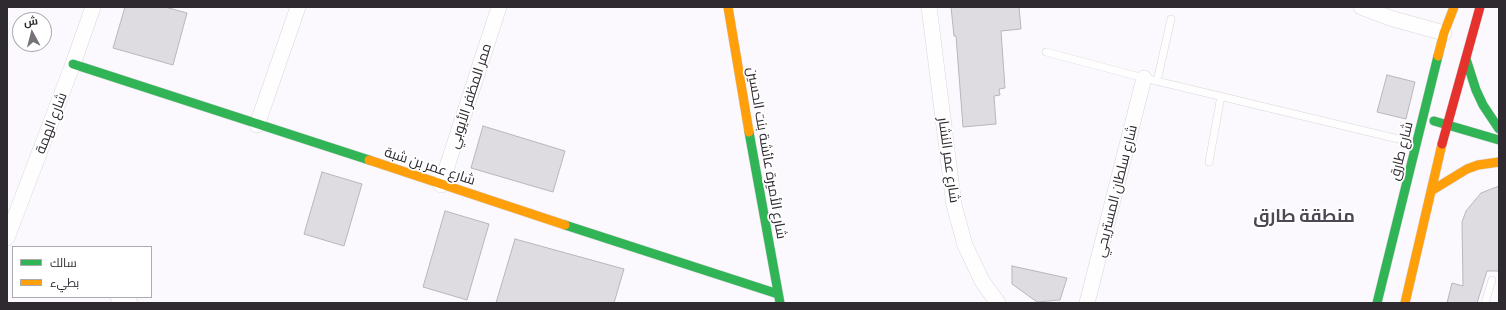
<!DOCTYPE html>
<html>
<head>
<meta charset="utf-8">
<style>
  body { margin:0 }
  #map { position:relative; width:1506px; height:310px; overflow:hidden; background:#fbf9fd; font-family:Barlow,Cairo,sans-serif }
  canvas { display:block }
  .frame { position:absolute; inset:0; border:8px solid #2e2a30; pointer-events:none }
  .legend { position:absolute; left:12px; top:246px; width:140px; height:52px; box-sizing:border-box; background:#fff; border:1px solid #abaaac; margin:0; padding:5px 7px; list-style:none; font-size:12px; color:#2e2a30 }
  .legend li { display:flex; align-items:center; gap:8px; height:20px }
  .legend b { width:20px; border:1px solid #abaaac }
  .north { position:absolute; left:12px; top:12px; width:40px; height:40px; box-sizing:border-box; background:#fff; border:1px solid #abaaac; border-radius:50%; rotate:353deg; font-size:11px; font-weight:700; line-height:16px; text-align:center; color:#2e2a30 }
  .north::after { content:''; display:block; margin:auto; width:14px; height:18px; background:#767278; clip-path:polygon(50% 0,100% 100%,50% 72%,0 100%) }
</style>
</head>
<body>
<div id="map">
<canvas width="1506" height="310"></canvas>
<div class="frame"></div>
<ul class="legend">
<li><b style="height:5px;background:#30b455"></b>سالك</li>
<li><b style="height:5px;background:#ff9f0a"></b>بطيء</li>
</ul>
<div class="north">ش</div>
</div>
<script>
const g = document.querySelector('canvas').getContext('2d');
g.lineJoin = 'round';
function paint(path, color) {
  g.fillStyle = color;
  g.fill(path, 'evenodd');
}
function poly(rows) {
  const path = new Path2D();
  for (const r of rows) {
    path.moveTo(r[0], r[1]);
    for (let i = 2; i < r.length; i += 2) path.lineTo(r[i], r[i + 1]);
  }
  return path;
}
function trace(path, color, width, dash) {
  g.strokeStyle = color;
  g.lineWidth = width;
  g.lineCap = dash ? 'butt' : 'round';
  g.setLineDash(dash || []);
  g.stroke(path);
}
function label(font, color, halo, rows, align = 'center') {
  g.font = font + ' Barlow,Cairo,sans-serif';
  g.lineWidth = 3.5;
  g.setLineDash([]);
  g.textBaseline = 'middle';
  g.strokeStyle = halo;
  g.fillStyle = color;
  for (const [text, x, y, turn = 0] of rows) {
    g.save();
    g.translate(x, y);
    g.rotate((+turn || 0) * Math.PI / 180);
    g.textAlign = isNaN(turn) ? turn : align;
    if (halo) g.strokeText(text, 0, 0);
    g.fillText(text, 0, 0);
    g.restore();
  }
}
const building = poly([
  [125,7,165,7,187,13,173,65,113,48,125,7],
  [951,7,1019,7,1021,29,1001,31,1005,88,999,89,1000,95,994,96,996,124,963,127,956,36,954,36,951,7],
  [1387,75,1415,82,1406,119,1377,112,1387,75],
  [483,126,565,151,553,192,471,168,483,126],
  [322,172,362,184,344,246,304,234,322,172],
  [1499,186,1499,271,1487,271,1477,303,1447,303,1452,283,1463,286,1462,222,1466,211,1481,193,1499,186],
  [445,211,489,224,467,300,423,287,445,211],
  [515,239,624,269,614,303,496,303,515,239],
  [1012,266,1067,278,1060,300,1037,302,1012,284,1012,266]
]);
paint(building, '#dfdce1');
trace(building, '#b8b6ba', 1);
const lane = poly([
  [1046,52,1144,78,1415,143],
  [1157,81,1171,19],
  [1209,162,1221,96],
  [1485,303,1492,280]
]);
const street = poly([
  [929,7,954,205,965,245,982,281,998,303],
  [1361,7,1390,18,1444,33],
  [257,125,298,7],
  [441,185,499,7],
  [7,238,73,64,93,7],
  [118,297,130,303],
  [1087,303,1144,78]
]);
const fast = poly([
  [1466,59,1476,90,1483,105,1499,129],
  [73,64,369,160],
  [1434,121,1499,140],
  [749,132,780,303],
  [565,225,778,294],
  [1377,303,1438,56]
]);
const slow = poly([
  [728,7,749,132],
  [1438,56,1444,33,1454,7],
  [369,160,565,225],
  [1431,191,1467,169,1478,165,1499,162],
  [1405,303,1442,144]
]);
const jam = poly([
  [1442,144,1480,7]
]);
trace(lane, '#d9d6db', 8);
trace(street, '#d9d6db', 16);
trace(fast, '#d9d6db', 10);
trace(slow, '#d9d6db', 10);
trace(jam, '#d9d6db', 10);
trace(lane, '#fefeff', 7);
trace(street, '#fefeff', 15);
trace(fast, '#30b455', 9);
trace(slow, '#ff9f0a', 9);
trace(jam, '#e5322d', 9);
label('14px', '#2e2a30', '#fff', [
  ["ممر المظفر الأيوبي",470,96,-72],
  ["شارع الهمة",51,123,-69],
  ["شارع طارق",1401,151,-76],
  ["شارع الأميرة عائشة بنت الحسين",767,153,80],
  ["شارع عمر النشار",949,160,82],
  ["شارع عمر بن شبة",430,166,18],
  ["شارع سلطان المستريحي",1116,191,-76]
]);
label('bold 18px', '#4e4754', '#fff', [
  ["منطقة طارق",1304,216]
]);
</script>
</body>
</html>
